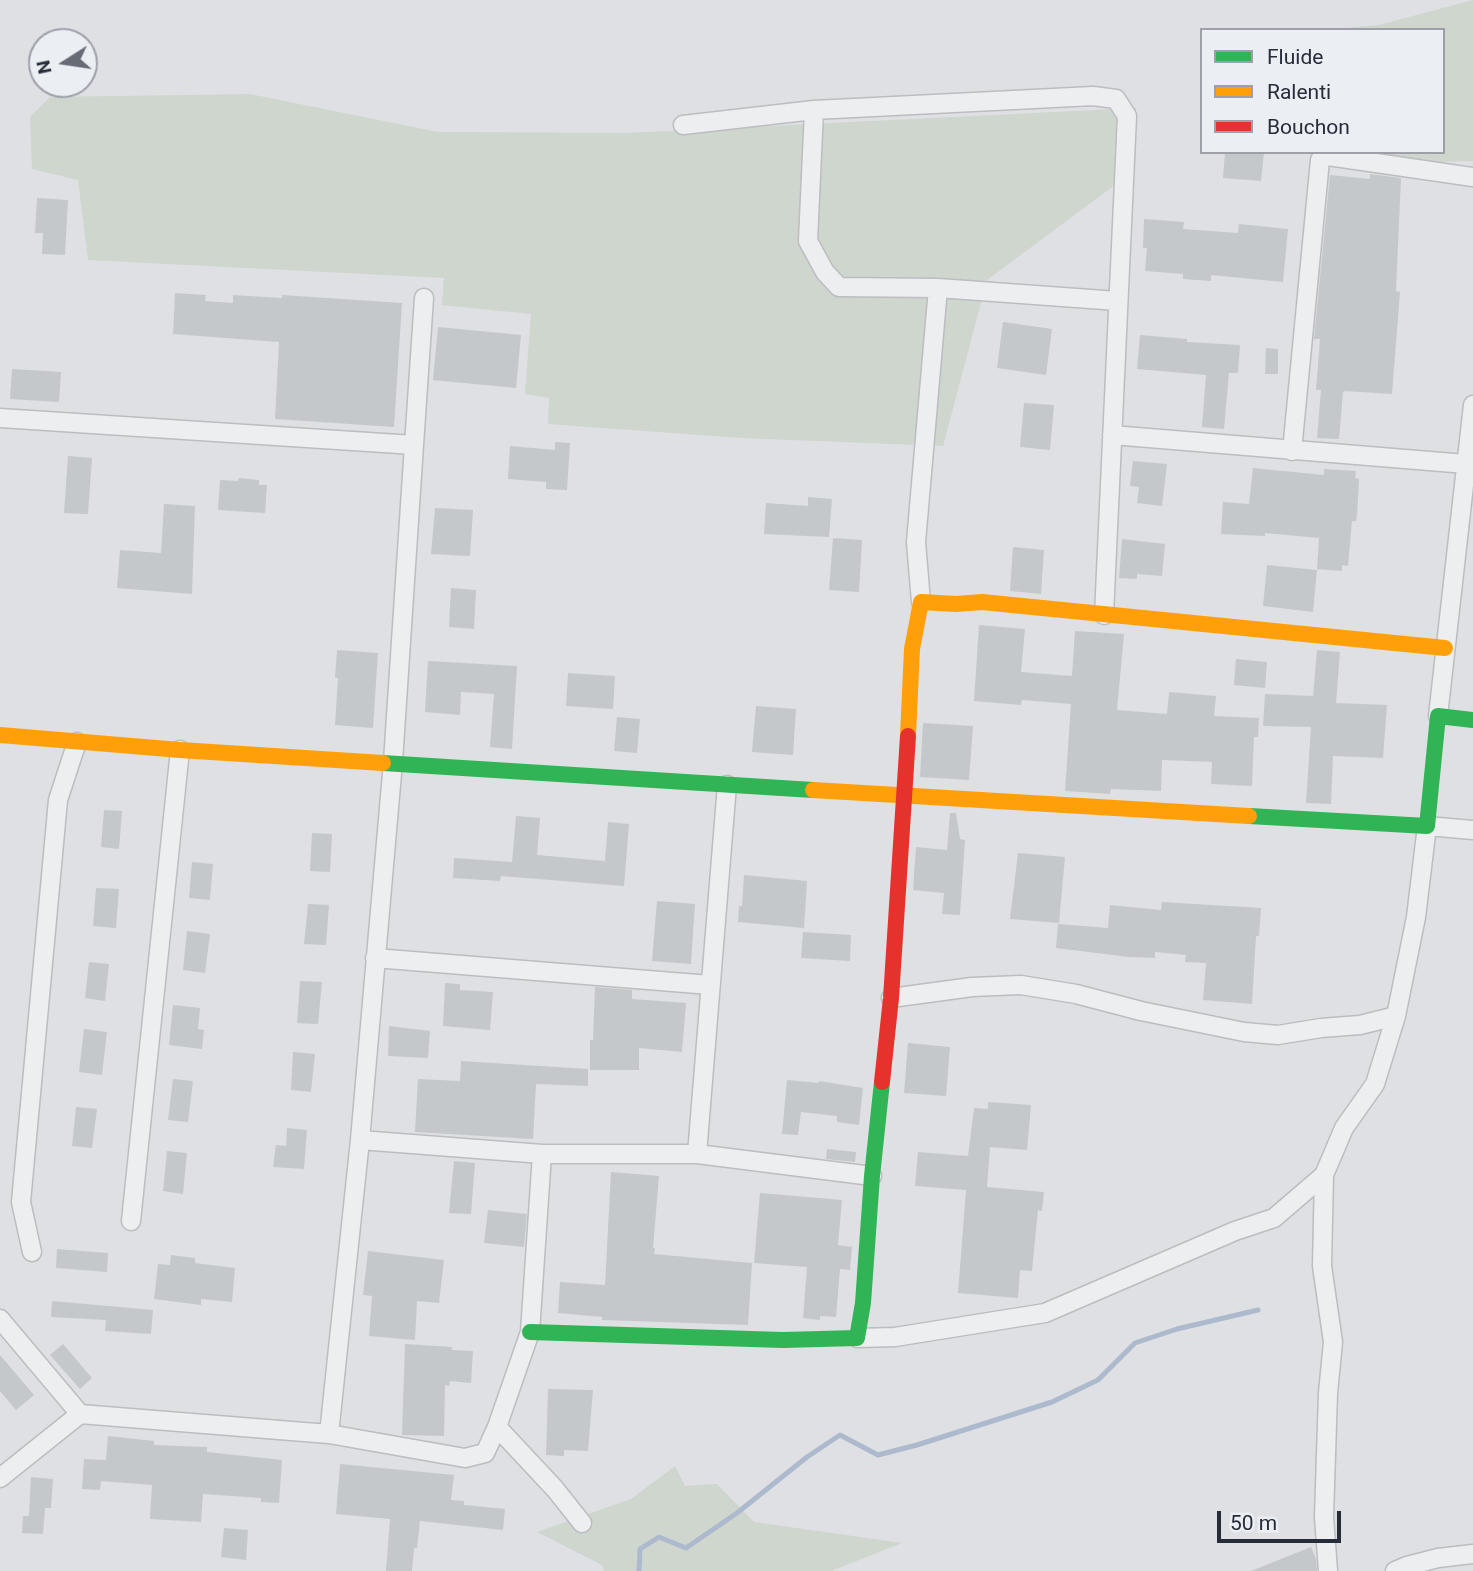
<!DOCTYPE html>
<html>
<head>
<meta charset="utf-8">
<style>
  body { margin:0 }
  #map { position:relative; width:1473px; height:1571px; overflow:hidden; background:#dee0e3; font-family:Roboto,sans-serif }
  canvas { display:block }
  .legend { position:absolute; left:1200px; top:28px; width:245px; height:126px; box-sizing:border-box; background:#ebeef3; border:2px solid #9da0a9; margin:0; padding:9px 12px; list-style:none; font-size:21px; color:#272c3a }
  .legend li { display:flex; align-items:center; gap:14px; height:35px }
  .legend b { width:35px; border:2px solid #9da0a9 }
  .north { position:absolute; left:28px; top:28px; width:70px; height:70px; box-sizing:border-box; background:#ebeef3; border:2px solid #9da0a9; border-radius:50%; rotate:258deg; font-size:19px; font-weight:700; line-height:28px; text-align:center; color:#272c3a }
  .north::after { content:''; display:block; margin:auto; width:24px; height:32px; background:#676b75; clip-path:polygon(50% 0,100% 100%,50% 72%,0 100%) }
  .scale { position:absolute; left:1217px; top:1511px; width:124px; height:32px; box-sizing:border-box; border:4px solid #272c3a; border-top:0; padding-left:9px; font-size:21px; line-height:24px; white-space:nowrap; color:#272c3a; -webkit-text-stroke:5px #ebeef3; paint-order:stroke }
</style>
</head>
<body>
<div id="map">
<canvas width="1473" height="1571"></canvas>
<ul class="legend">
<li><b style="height:9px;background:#30b455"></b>Fluide</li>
<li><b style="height:9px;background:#ff9f0a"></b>Ralenti</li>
<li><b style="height:9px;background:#e5322d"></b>Bouchon</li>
</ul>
<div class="north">N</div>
<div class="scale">50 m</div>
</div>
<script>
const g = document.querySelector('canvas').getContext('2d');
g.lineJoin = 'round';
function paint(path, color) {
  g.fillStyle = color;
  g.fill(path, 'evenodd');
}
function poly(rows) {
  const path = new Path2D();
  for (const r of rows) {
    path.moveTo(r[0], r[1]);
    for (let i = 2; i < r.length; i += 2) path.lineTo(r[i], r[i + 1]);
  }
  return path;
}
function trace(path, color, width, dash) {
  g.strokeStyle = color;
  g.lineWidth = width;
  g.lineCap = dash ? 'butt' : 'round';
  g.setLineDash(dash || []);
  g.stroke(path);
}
paint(poly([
  [1473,0,1473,161,1313,165,1314,152,1443,152,1443,30,1323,30,1379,25],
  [250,94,438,132,627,133,1136,108,1135,170,987,280,943,446,741,438,548,424,549,398,525,394,531,314,442,305,444,278,88,260,78,180,32,169,30,117,50,97],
  [675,1466,685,1486,717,1484,754,1522,902,1543,831,1571,604,1571,602,1565,537,1532,631,1499]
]), '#ced6ce');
trace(poly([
  [639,1571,640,1549,659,1537,686,1548,737,1513,807,1457,840,1435,878,1455,917,1445,1052,1402,1098,1380,1135,1343,1177,1329,1258,1310]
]), '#adbacd', 5);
paint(poly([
  [1225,152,1264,152,1261,181,1223,178],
  [1370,174,1401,178,1396,291,1400,292,1392,394,1345,391,1343,392,1339,439,1317,438,1321,390,1316,390,1320,339,1314,339,1330,175,1370,179],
  [37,198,68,200,65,255,42,254,43,233,35,233],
  [1144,219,1184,222,1183,229,1238,233,1239,224,1288,229,1283,282,1211,275,1211,281,1183,279,1183,274,1145,271,1147,248,1143,248],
  [175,293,206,295,205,301,233,303,233,295,282,298,282,295,402,303,394,427,275,419,279,342,173,334],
  [1003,322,1052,329,1046,375,997,368],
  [438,327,521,335,516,388,433,380],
  [1140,335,1187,339,1187,342,1240,345,1238,373,1229,373,1224,429,1202,427,1206,375,1137,369],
  [1266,348,1278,349,1278,374,1265,374],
  [12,369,61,372,59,402,10,399],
  [1024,403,1054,405,1050,450,1020,447],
  [555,442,570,443,567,490,546,489,546,482,508,479,510,446,555,450],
  [68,456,92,458,88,514,64,513],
  [1133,461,1167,464,1162,506,1137,503,1139,487,1130,486],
  [1253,468,1324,475,1324,469,1356,471,1355,478,1359,479,1357,515,1356,521,1352,521,1348,566,1342,565,1342,571,1317,569,1319,538,1265,533,1265,536,1221,534,1223,502,1249,504],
  [239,478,259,480,259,485,267,485,265,513,218,510,220,480,238,481],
  [808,497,832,499,829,537,764,534,766,503,808,506],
  [164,504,195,506,192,594,117,588,120,550,161,553],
  [435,508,473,510,470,556,431,554],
  [833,538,862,540,859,592,829,590],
  [1122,539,1165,544,1162,576,1137,574,1137,579,1119,578],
  [1013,547,1044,550,1041,594,1010,591],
  [1267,565,1317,570,1313,612,1263,606],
  [451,588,476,590,474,629,449,627],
  [979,625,1025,629,1021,672,1072,676,1075,631,1124,634,1117,710,1167,714,1169,692,1216,696,1214,716,1259,718,1258,737,1254,737,1252,786,1211,784,1212,762,1162,760,1161,791,1111,789,1110,794,1065,791,1071,704,1022,700,1021,705,974,701],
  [337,650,378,653,373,728,335,725,338,678,335,678],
  [1317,650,1340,652,1336,703,1387,705,1383,758,1333,756,1331,804,1306,803,1311,727,1263,726,1265,694,1313,696],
  [1236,659,1267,662,1265,688,1234,685],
  [428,661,517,666,512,749,490,747,494,694,461,692,460,715,425,712],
  [568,673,615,676,613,709,566,706],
  [756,706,796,709,793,755,752,752],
  [617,717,640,719,637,753,614,751],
  [923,723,973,726,969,780,920,777],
  [104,810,122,811,119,849,101,847],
  [950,813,956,813,960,839,965,840,960,915,942,914,944,893,913,890,916,847,947,850],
  [516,816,540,818,537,855,605,861,608,822,629,824,624,886,501,876,500,881,453,878,454,858,512,862],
  [312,833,332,834,330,872,310,871],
  [1018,853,1065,857,1059,923,1010,919],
  [192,862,213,864,210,900,189,898],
  [744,875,807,881,804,928,738,922,739,906,742,906],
  [96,888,119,889,116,928,93,926],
  [657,901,695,904,691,964,652,961],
  [1162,902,1261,908,1259,936,1256,936,1252,1004,1203,1000,1206,963,1185,962,1186,955,1155,952,1155,958,1129,957,1056,948,1058,924,1108,928,1110,905,1161,910],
  [308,904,329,905,326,945,304,944],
  [187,931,210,934,205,973,183,970],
  [803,932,851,935,850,961,801,958],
  [89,962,109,964,105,1001,85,998],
  [300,981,322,982,318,1024,297,1023],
  [445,983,460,984,460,990,493,992,490,1030,443,1026],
  [595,987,632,990,632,999,686,1003,682,1052,639,1048,639,1070,590,1070,590,1040,593,1040],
  [173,1005,200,1008,198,1029,204,1030,202,1049,169,1045],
  [389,1026,430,1031,428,1058,388,1056],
  [84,1029,107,1032,102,1075,79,1072],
  [908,1043,950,1047,946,1096,904,1093],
  [293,1052,315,1054,311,1092,291,1090],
  [461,1061,588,1069,588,1086,536,1084,533,1139,415,1132,418,1079,460,1081],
  [173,1079,193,1081,188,1122,168,1120],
  [787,1080,819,1083,819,1081,863,1088,859,1125,837,1122,837,1116,801,1112,798,1135,782,1134],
  [988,1102,1031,1105,1027,1150,990,1147,987,1187,1044,1192,1042,1211,1038,1210,1032,1271,1020,1270,1018,1298,958,1293,966,1190,915,1186,918,1152,968,1156,974,1108,988,1109],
  [76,1107,97,1109,92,1148,72,1146],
  [287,1128,307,1130,304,1169,273,1167,276,1145,286,1146],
  [827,1149,856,1152,855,1162,826,1159],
  [167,1151,187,1153,183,1194,163,1191],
  [454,1161,475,1163,471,1214,449,1213],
  [611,1172,659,1176,653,1248,655,1248,654,1254,752,1263,748,1325,602,1320,602,1317,558,1313,560,1282,605,1285],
  [760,1193,842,1200,838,1245,852,1247,850,1270,840,1269,836,1317,820,1316,820,1320,803,1318,807,1267,754,1263],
  [488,1210,527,1214,524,1247,484,1243],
  [57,1249,108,1253,107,1272,56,1268],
  [368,1251,444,1260,439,1303,417,1301,415,1340,369,1336,372,1296,363,1295],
  [171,1255,195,1258,195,1263,235,1268,232,1302,201,1299,201,1305,154,1299,158,1264,170,1265],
  [52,1301,153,1310,151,1334,105,1331,106,1320,51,1317],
  [63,1344,92,1378,80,1389,50,1355],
  [405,1344,452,1347,452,1350,473,1351,471,1383,450,1381,449,1386,445,1385,444,1436,402,1435],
  [0,1355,34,1395,16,1410,0,1391],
  [548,1389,593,1390,588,1451,564,1450,564,1456,546,1455],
  [108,1436,154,1441,154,1445,207,1447,207,1452,282,1460,279,1503,261,1502,261,1498,203,1494,201,1522,150,1519,152,1485,101,1481,100,1490,82,1489,84,1459,106,1460],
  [340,1464,454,1475,451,1500,464,1501,464,1505,505,1509,503,1530,420,1521,417,1548,414,1548,412,1571,386,1571,390,1519,336,1514],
  [31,1477,53,1479,51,1508,45,1508,43,1534,22,1533,23,1516,29,1516],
  [224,1528,248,1530,246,1560,221,1557],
  [1311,1547,1316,1559,1317,1571,1251,1571]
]), '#c5c8cb');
const street = poly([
  [814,110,808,241,825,272,839,287,938,288,1118,301],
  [683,125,814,110,1093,96,1116,99,1127,116,1104,615],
  [0,418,414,445,424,298],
  [1112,435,1466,464],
  [1292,451,1320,160,1328,156,1473,177],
  [921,602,916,542,938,288],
  [1438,716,1473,405],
  [375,958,710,985],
  [891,998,972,987,1021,985,1076,994,1141,1011,1244,1032,1278,1035,1321,1028,1360,1025,1396,1016],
  [360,1140,542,1154,697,1154,872,1176],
  [697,1154,727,785],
  [131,1221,180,750],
  [32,1252,21,1202,58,800,77,742],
  [0,1319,80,1414,329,1434,465,1458,485,1453,497,1427,530,1332,542,1154],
  [857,1338,895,1337,1045,1313,1235,1231,1274,1218,1324,1175],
  [497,1427,555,1489,582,1523],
  [329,1434,360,1140,393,762,414,445],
  [0,1478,80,1414],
  [1328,1571,1324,1517,1328,1393,1333,1342,1322,1266,1324,1175,1344,1128,1375,1084,1396,1016,1416,917,1427,826,1473,830],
  [1395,1571,1407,1566,1438,1558,1473,1554]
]);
trace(street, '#bbbdc0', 21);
trace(street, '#edeef0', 18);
trace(poly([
  [383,763,813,790],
  [1249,816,1427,826,1438,716,1473,720],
  [530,1332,783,1340,857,1338,863,1303,872,1176,882,1082]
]), '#30b455', 16);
trace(poly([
  [0,735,180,750,383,763],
  [908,736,912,649,921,602,956,604,982,602,1445,648],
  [813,790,1249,816]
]), '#ff9f0a', 16);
trace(poly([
  [882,1082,891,998,908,736]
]), '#e5322d', 16);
</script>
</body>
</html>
